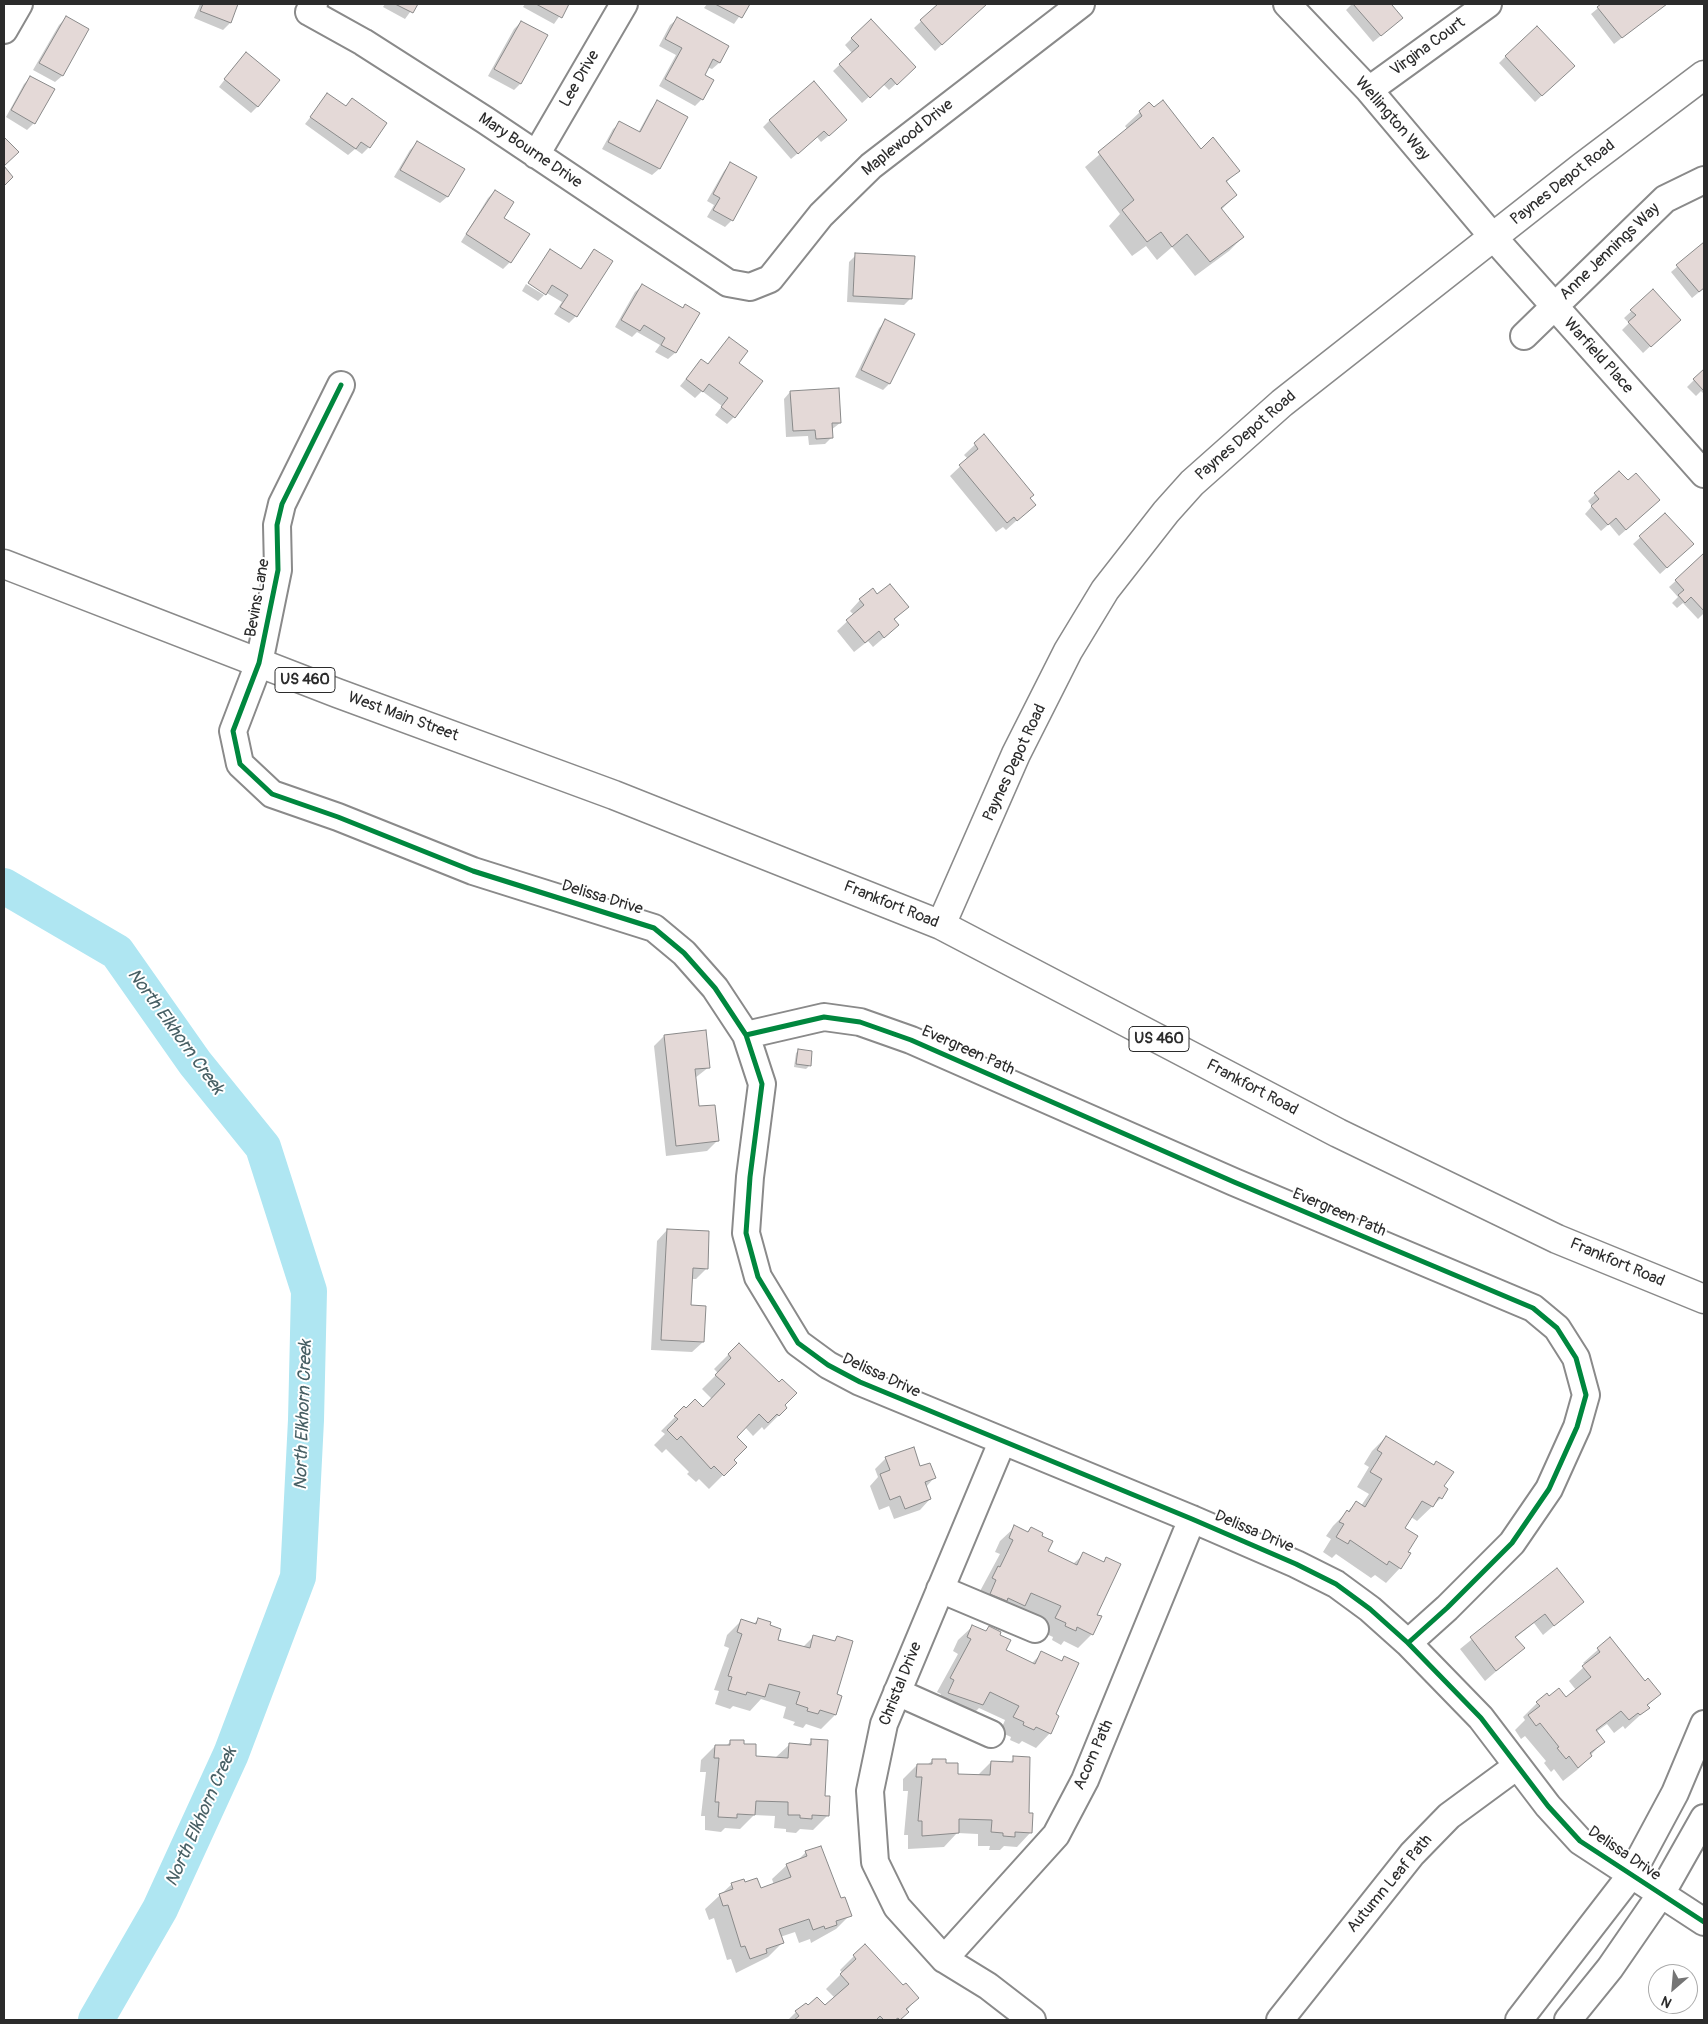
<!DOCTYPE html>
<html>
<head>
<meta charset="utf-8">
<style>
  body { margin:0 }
  #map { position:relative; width:1708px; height:2024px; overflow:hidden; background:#fff; font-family:Pangolin,sans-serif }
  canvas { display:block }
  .frame { position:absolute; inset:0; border:5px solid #2b2b2b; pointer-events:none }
  .north { position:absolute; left:1648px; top:1964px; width:50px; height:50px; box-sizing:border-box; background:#fff; border:1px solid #aaa; border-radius:50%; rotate:207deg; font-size:14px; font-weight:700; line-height:20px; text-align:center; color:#2b2b2b }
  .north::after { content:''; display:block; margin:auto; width:18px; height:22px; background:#757575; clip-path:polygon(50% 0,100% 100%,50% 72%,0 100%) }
</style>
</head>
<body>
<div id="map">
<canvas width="1708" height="2024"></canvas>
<div class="frame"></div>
<div class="north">N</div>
</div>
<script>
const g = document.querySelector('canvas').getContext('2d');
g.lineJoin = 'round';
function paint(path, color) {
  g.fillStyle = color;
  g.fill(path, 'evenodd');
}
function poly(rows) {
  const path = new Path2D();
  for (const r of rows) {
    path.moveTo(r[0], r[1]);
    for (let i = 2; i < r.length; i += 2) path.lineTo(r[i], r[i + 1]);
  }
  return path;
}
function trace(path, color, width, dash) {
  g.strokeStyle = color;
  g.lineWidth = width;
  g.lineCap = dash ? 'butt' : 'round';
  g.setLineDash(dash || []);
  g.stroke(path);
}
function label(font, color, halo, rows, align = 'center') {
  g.font = font + ' Pangolin,sans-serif';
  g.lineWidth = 4;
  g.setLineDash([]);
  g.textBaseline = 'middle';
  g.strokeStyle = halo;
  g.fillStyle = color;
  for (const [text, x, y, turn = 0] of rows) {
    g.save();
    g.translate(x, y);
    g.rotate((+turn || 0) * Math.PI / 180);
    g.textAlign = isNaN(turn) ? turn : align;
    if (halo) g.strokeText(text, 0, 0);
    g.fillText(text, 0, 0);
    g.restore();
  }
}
paint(poly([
  [200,4,237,4,230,23,223,30,194,18],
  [385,4,416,4,405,19,383,7],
  [525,4,568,4,554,24,523,7],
  [707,4,748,4,734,24,704,8],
  [939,4,986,4,935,51,914,28],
  [1352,4,1394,4,1391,6,1395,24,1373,42,1346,10],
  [1603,4,1665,4,1614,44,1591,14],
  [66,18,87,30,62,76,55,82,33,70,59,25],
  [677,19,728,46,719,63,712,69,707,67,703,75,702,99,695,106,659,86,676,55,659,46,670,25],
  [521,22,520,84,514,90,488,76,514,29],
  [852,38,907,74,889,90,883,84,862,103,833,71,852,53,845,45],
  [1506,56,1566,73,1535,102,1499,63],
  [239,61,258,106,251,113,219,87],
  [31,77,34,123,27,130,6,117,24,84],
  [328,95,345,107,352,99,369,147,362,154,355,149,348,155,305,124],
  [658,102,687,117,659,169,652,175,602,149,613,129,620,123,638,133,651,109],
  [1140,112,1200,151,1238,170,1226,183,1236,195,1221,210,1243,237,1229,251,1195,276,1172,247,1157,260,1146,246,1132,256,1109,226,1120,214,1085,167,1128,130,1125,126],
  [770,120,839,127,821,142,817,137,791,159,763,127],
  [417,143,463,169,447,197,440,203,394,177,410,150],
  [730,164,732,220,725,227,707,217,714,205,707,201,724,171],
  [495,191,503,218,510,262,503,269,461,242,488,198],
  [1704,244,1704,288,1692,298,1671,272],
  [550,251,580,269,594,251,611,262,576,316,569,323,554,314,562,302,528,282],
  [856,255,911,298,904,305,847,302,849,262],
  [526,284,544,295,538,301,522,291],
  [642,286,682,309,686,305,698,313,675,353,668,359,655,352,660,345,637,332,632,337,615,327,635,292],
  [1653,291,1672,326,1643,353,1622,330,1629,323,1624,318],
  [886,321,889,384,883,390,855,377,879,328],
  [729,338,738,363,734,417,727,424,715,415,722,406,702,391,695,398,680,386,701,360,707,365],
  [1704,370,1704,394,1701,391,1696,396,1687,387],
  [790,392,840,423,831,430,832,437,825,444,809,445,808,436,786,437,784,399],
  [984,436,1034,505,1006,530,1003,527,996,532,950,476,968,459,964,455],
  [1619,472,1652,507,1619,536,1609,524,1601,531,1585,514,1592,506,1588,501],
  [1665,515,1685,551,1660,574,1633,544],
  [1704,555,1704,613,1698,619,1683,603,1677,608,1672,603,1678,597,1669,587],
  [877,596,907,607,894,620,887,635,873,647,868,641,854,652,837,631,854,615,850,611,860,600],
  [664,1036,709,1067,695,1078,698,1108,717,1141,707,1151,666,1156,654,1046],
  [799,1050,811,1052,809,1066,806,1069,794,1067,796,1053],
  [667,1230,706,1269,696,1279,691,1279,690,1307,703,1342,692,1352,651,1350,657,1241],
  [739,1344,786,1408,764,1430,762,1427,753,1436,745,1427,735,1437,732,1460,735,1463,709,1489,699,1479,696,1482,687,1474,689,1472,666,1449,662,1453,654,1445,665,1434,661,1431,684,1408,686,1410,703,1409,712,1399,702,1389,718,1373,714,1369],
  [1386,1437,1446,1489,1441,1498,1417,1521,1411,1517,1404,1529,1400,1568,1386,1583,1375,1575,1371,1578,1336,1554,1332,1558,1323,1552,1331,1539,1326,1536,1333,1526,1356,1503,1361,1506,1369,1494,1357,1487,1369,1467,1364,1464,1372,1451],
  [886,1458,919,1467,934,1478,926,1487,930,1499,920,1510,894,1519,889,1506,879,1510,870,1486,878,1477,875,1469],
  [1015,1527,1027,1532,1031,1528,1040,1536,1046,1552,1073,1564,1084,1554,1102,1563,1106,1559,1092,1634,1078,1648,1064,1641,1061,1645,1052,1640,1053,1637,1042,1632,1047,1621,1021,1609,1010,1619,979,1593,1000,1554,995,1552,1000,1541],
  [1557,1570,1582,1602,1543,1635,1534,1623,1515,1638,1523,1648,1485,1681,1460,1649],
  [758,1620,777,1640,802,1648,814,1636,833,1642,837,1638,835,1715,821,1729,806,1724,803,1728,793,1725,795,1722,783,1718,786,1707,761,1699,750,1711,733,1706,730,1709,715,1704,719,1691,714,1690,729,1648,724,1646,727,1635,741,1621,753,1624],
  [973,1626,985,1632,989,1628,1009,1641,1004,1651,1031,1664,1042,1653,1060,1662,1064,1658,1050,1733,1036,1748,1022,1741,1019,1744,1010,1740,1011,1737,1000,1732,1005,1720,979,1708,968,1719,935,1707,941,1694,937,1692,958,1654,953,1651,958,1640],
  [1610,1639,1645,1683,1659,1694,1647,1706,1648,1708,1625,1729,1623,1726,1614,1733,1607,1724,1596,1732,1603,1742,1577,1770,1563,1781,1554,1769,1551,1772,1544,1763,1546,1761,1525,1736,1521,1739,1515,1730,1525,1720,1523,1717,1537,1703,1549,1697,1565,1699,1576,1690,1569,1681,1586,1665,1583,1663],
  [812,1740,828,1815,813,1830,800,1829,796,1833,786,1832,786,1829,774,1828,775,1816,754,1815,740,1829,725,1828,721,1832,705,1830,705,1816,701,1816,706,1772,700,1772,701,1760,715,1746,726,1746,731,1741,742,1745,754,1757,775,1758,789,1745,807,1746],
  [1014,1758,1031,1832,1017,1847,1004,1846,1000,1850,989,1850,990,1846,978,1846,978,1834,957,1833,944,1847,908,1849,908,1835,904,1835,908,1791,903,1791,903,1779,917,1765,927,1765,933,1760,945,1764,957,1775,977,1776,991,1762,1009,1763],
  [806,1852,850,1915,836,1929,811,1943,810,1939,799,1943,795,1932,780,1937,782,1943,768,1957,736,1973,731,1959,727,1960,714,1918,709,1920,705,1909,732,1884,744,1884,760,1890,774,1885,772,1879,787,1865,797,1861],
  [854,1956,917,1998,899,2020,788,2020,796,2012,808,2007,824,2007,835,1998,826,1989,842,1973,840,1970]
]), '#0003');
trace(poly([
  [4,886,117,952,195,1063,263,1147,309,1291,306,1420,298,1577,231,1754,160,1909,96,2020]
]), '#afe6f2', 36);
const building = poly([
  [203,4,238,4,231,23,200,11,203,4],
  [395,4,418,4,413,13,395,4],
  [536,4,569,4,562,18,536,4],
  [715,4,750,4,742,18,715,4],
  [938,4,987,4,942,45,920,20,938,4],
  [1353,4,1394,4,1392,5,1403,18,1381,36,1353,4],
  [1601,4,1667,4,1622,38,1597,7,1601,4],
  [66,16,89,29,63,76,39,63,66,16],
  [677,17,729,46,720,63,713,59,705,75,714,80,703,100,665,79,682,48,665,39,677,17],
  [871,19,916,67,897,85,891,78,870,98,839,64,859,46,851,38,871,19],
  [521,21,548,35,521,84,494,69,521,21],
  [1537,26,1575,66,1542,96,1505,56,1537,26],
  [246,52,280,80,258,107,224,79,246,52],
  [30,76,55,89,35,124,11,110,30,76],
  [814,81,847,120,829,136,824,131,798,154,769,120,814,81],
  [327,93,346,106,352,98,387,123,370,148,361,142,356,149,310,117,327,93],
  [657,100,688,117,660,169,608,142,619,121,640,132,657,100],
  [1163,100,1201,149,1213,137,1240,171,1226,181,1237,195,1221,208,1244,237,1210,262,1187,234,1172,247,1161,232,1147,242,1122,210,1134,200,1098,152,1142,116,1139,111,1149,102,1154,107,1163,100],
  [4,137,19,152,4,166,4,137],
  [417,141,465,169,448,197,400,170,417,141],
  [730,162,757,177,733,221,713,210,720,198,713,194,730,162],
  [4,166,13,177,4,186,4,166],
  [495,190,514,202,504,218,530,234,511,263,466,234,495,190],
  [1704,242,1704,288,1699,292,1676,265,1704,242],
  [550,249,581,269,594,249,613,261,577,317,560,307,568,295,552,285,546,295,528,283,550,249],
  [855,253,915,256,912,299,853,296,855,253],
  [642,284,683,308,685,304,700,313,676,353,661,345,665,338,644,325,640,331,621,320,642,284],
  [1653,289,1681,320,1651,347,1628,322,1636,315,1630,310,1653,289],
  [885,319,915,334,890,384,861,370,885,319],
  [729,337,748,351,739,363,763,381,735,418,721,407,728,398,709,384,703,392,686,379,701,359,708,364,729,337],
  [1704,369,1704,389,1703,390,1693,379,1704,369],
  [839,388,841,423,832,423,833,438,816,439,815,430,793,431,790,391,839,388],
  [984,434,1034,495,1030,498,1036,505,1017,521,1014,517,1007,523,959,465,978,449,974,443,984,434],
  [1619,471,1628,480,1636,473,1660,500,1626,530,1616,518,1608,525,1591,506,1599,499,1594,493,1619,471],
  [1665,513,1694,544,1667,568,1639,536,1665,513],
  [1704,553,1704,611,1691,597,1685,603,1678,595,1684,590,1675,580,1704,553],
  [890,584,909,607,894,619,899,625,884,638,879,631,865,643,846,620,864,605,859,599,873,588,877,594,890,584],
  [706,1030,710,1068,695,1069,699,1106,715,1105,719,1141,676,1146,664,1035,706,1030],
  [798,1049,812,1051,811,1066,796,1064,798,1049],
  [667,1229,709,1231,708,1269,693,1268,691,1305,706,1306,704,1342,661,1340,667,1229],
  [739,1343,779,1382,782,1379,797,1393,785,1405,787,1408,779,1416,777,1414,768,1423,759,1414,737,1437,747,1447,734,1460,737,1463,724,1476,714,1466,711,1469,681,1436,677,1440,667,1430,678,1419,674,1416,684,1406,686,1408,695,1399,703,1407,725,1384,715,1375,731,1358,728,1354,739,1343],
  [1386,1436,1434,1465,1436,1461,1454,1472,1444,1486,1448,1489,1442,1499,1439,1497,1433,1507,1422,1501,1405,1528,1418,1536,1408,1552,1411,1553,1401,1569,1389,1561,1387,1565,1350,1540,1348,1544,1336,1537,1344,1524,1339,1522,1347,1510,1349,1512,1356,1501,1365,1507,1382,1479,1370,1472,1382,1453,1377,1450,1386,1436],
  [914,1447,920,1466,930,1463,936,1478,925,1482,931,1499,905,1509,900,1496,890,1500,880,1474,890,1470,885,1457,914,1447],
  [1014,1525,1028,1532,1031,1527,1043,1533,1042,1536,1053,1541,1048,1551,1077,1565,1083,1552,1104,1562,1106,1557,1121,1564,1097,1615,1102,1616,1093,1635,1077,1627,1076,1631,1065,1626,1066,1623,1055,1618,1061,1606,1031,1593,1025,1606,1008,1598,1007,1601,990,1594,996,1580,992,1578,998,1566,1000,1567,1013,1540,1009,1538,1014,1525],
  [1557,1568,1584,1602,1554,1626,1545,1614,1515,1637,1525,1648,1496,1671,1470,1637,1557,1568],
  [758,1618,771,1622,770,1625,781,1629,778,1640,810,1648,813,1635,835,1641,837,1636,853,1641,837,1694,842,1696,836,1715,820,1710,818,1714,807,1711,808,1708,796,1704,800,1692,769,1684,765,1697,747,1692,746,1695,728,1690,732,1677,728,1676,742,1634,737,1632,741,1619,756,1624,758,1618],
  [972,1625,986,1631,989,1626,1001,1632,1000,1635,1011,1640,1006,1650,1035,1664,1041,1651,1062,1661,1064,1656,1079,1663,1056,1714,1059,1716,1051,1734,1036,1727,1034,1730,1023,1725,1024,1722,1013,1717,1019,1706,990,1692,983,1705,948,1693,954,1680,950,1678,971,1639,967,1637,972,1625],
  [1610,1637,1645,1681,1648,1678,1661,1694,1647,1705,1650,1708,1640,1715,1638,1713,1629,1720,1621,1711,1596,1730,1605,1742,1590,1753,1592,1756,1578,1768,1569,1756,1566,1759,1557,1748,1559,1747,1540,1723,1536,1726,1528,1715,1540,1706,1536,1702,1547,1693,1549,1696,1559,1688,1566,1697,1591,1677,1582,1666,1600,1652,1597,1648,1610,1637],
  [811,1739,828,1740,825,1796,830,1796,829,1816,812,1815,812,1819,800,1818,800,1815,788,1815,788,1802,756,1801,755,1815,737,1814,737,1818,718,1817,719,1802,715,1802,719,1758,714,1758,715,1745,730,1745,730,1740,744,1740,744,1744,756,1744,756,1756,788,1758,789,1743,811,1745,811,1739],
  [1013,1756,1030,1757,1029,1813,1033,1813,1032,1833,1015,1832,1015,1837,1003,1836,1003,1833,991,1832,992,1820,959,1819,959,1833,922,1836,922,1821,918,1821,922,1777,916,1777,917,1764,932,1764,932,1759,946,1759,946,1763,958,1763,958,1774,990,1775,991,1761,1013,1762,1013,1756],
  [821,1846,841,1898,845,1897,852,1916,836,1921,837,1925,825,1929,824,1926,813,1930,809,1919,779,1929,784,1943,766,1949,767,1953,750,1959,745,1946,741,1947,728,1905,723,1906,719,1894,733,1889,731,1883,744,1879,745,1882,757,1878,761,1888,791,1877,786,1864,807,1856,805,1851,821,1846],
  [865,1944,903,1985,906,1983,919,1998,906,2009,909,2012,900,2020,898,2018,895,2020,884,2020,880,2016,876,2020,794,2020,799,2016,795,2011,806,2003,808,2005,817,1997,825,2005,849,1984,840,1974,856,1959,853,1955,865,1944]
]);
paint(building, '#e4d9d7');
trace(building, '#8a8a8a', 1);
const minor = poly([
  [314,4,309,12,363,42,485,120,728,283,750,287,770,279,821,215,871,166,1081,4],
  [1287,4,1369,90,1493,237,1704,474],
  [4,30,19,4],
  [1369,90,1488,4],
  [536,155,624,4],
  [1524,336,1665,199,1704,180],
  [341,385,282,504,277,525,278,570,259,663,233,731,240,764,272,794,338,817,473,871,654,928,684,953,715,988,746,1035,762,1084,750,1177,746,1233,758,1277,798,1343,828,1365,860,1382,1192,1519,1296,1564,1336,1584,1370,1609,1408,1643,1481,1718,1548,1806,1580,1841,1704,1922],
  [746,1035,824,1017,860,1022,911,1040,1234,1182,1533,1308,1557,1328,1576,1358,1586,1395,1577,1427,1549,1489,1512,1543,1447,1608,1408,1643],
  [1002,1442,884,1724,870,1791,875,1862,897,1907,944,1959,988,1986,1032,2020],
  [940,1589,1035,1629],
  [897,1692,991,1734],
  [944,1959,1056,1835,1085,1780,1192,1519],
  [1280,2020,1412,1854,1449,1816,1517,1766],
  [1519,2020,1631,1875,1675,1793,1704,1724],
  [1568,2020,1610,1968,1661,1894,1704,1818]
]);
const major = poly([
  [4,564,337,693,614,795,941,925,1338,1133,1557,1239,1704,1299],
  [941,925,1016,754,1068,651,1105,590,1166,512,1192,483,1282,403,1582,167,1704,75]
]);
trace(minor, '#8a8a8a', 30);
trace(major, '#8a8a8a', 31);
trace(minor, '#fff', 26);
trace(major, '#fff', 28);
trace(poly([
  [341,385,282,504,277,525,278,570,259,663,233,731,240,764,272,794,338,817,473,871,654,928,684,953,715,988,746,1035,762,1084,750,1177,746,1233,758,1277,798,1343,828,1365,860,1382,1192,1519,1296,1564,1336,1584,1370,1609,1408,1643,1481,1718,1548,1806,1580,1841,1704,1922],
  [746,1035,824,1017,860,1022,911,1040,1234,1182,1533,1308,1557,1328,1576,1358,1586,1395,1577,1427,1549,1489,1512,1543,1447,1608,1408,1643]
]), '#00873e', 5);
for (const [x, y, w] of [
  [305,680,60],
  [1159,1039,60]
]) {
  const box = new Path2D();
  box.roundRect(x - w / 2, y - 12.5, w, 25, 4);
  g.fillStyle = '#fff';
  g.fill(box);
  trace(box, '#2b2b2b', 1);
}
label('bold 15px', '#2b2b2b', null, [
  ["US 460",305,680],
  ["US 460",1159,1039]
]);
label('16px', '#2b2b2b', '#fff', [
  ["Virgina Court",1428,47,-36],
  ["Lee Drive",580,79,-60],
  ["Wellington Way",1392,119,49],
  ["Maplewood Drive",908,138,-39],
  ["Mary Bourne Drive",530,151,34],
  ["Paynes Depot Road",1563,183,-38],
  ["Anne Jennings Way",1610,252,-44],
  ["Warfield Place",1598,356,48],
  ["Paynes Depot Road",1246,436,-41],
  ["Bevins Lane",258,598,-80],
  ["West Main Street",403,717,20],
  ["Paynes Depot Road",1015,763,-65],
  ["Delissa Drive",602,898,17],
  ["Frankfort Road",891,905,22],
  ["Evergreen Path",968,1051,24],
  ["Frankfort Road",1252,1088,28],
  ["Evergreen Path",1339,1213,23],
  ["Frankfort Road",1617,1263,23],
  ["Delissa Drive",881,1376,25],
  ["Delissa Drive",1254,1532,23],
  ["Christal Drive",901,1684,-68],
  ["Acorn Path",1094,1755,-66],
  ["Delissa Drive",1624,1854,34],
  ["Autumn Leaf Path",1390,1884,-50]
]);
label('italic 18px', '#486065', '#fff', [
  ["North Elkhorn Creek",175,1032,54],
  ["North Elkhorn Creek",304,1415,-88],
  ["North Elkhorn Creek",202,1817,-66]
]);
</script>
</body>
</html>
